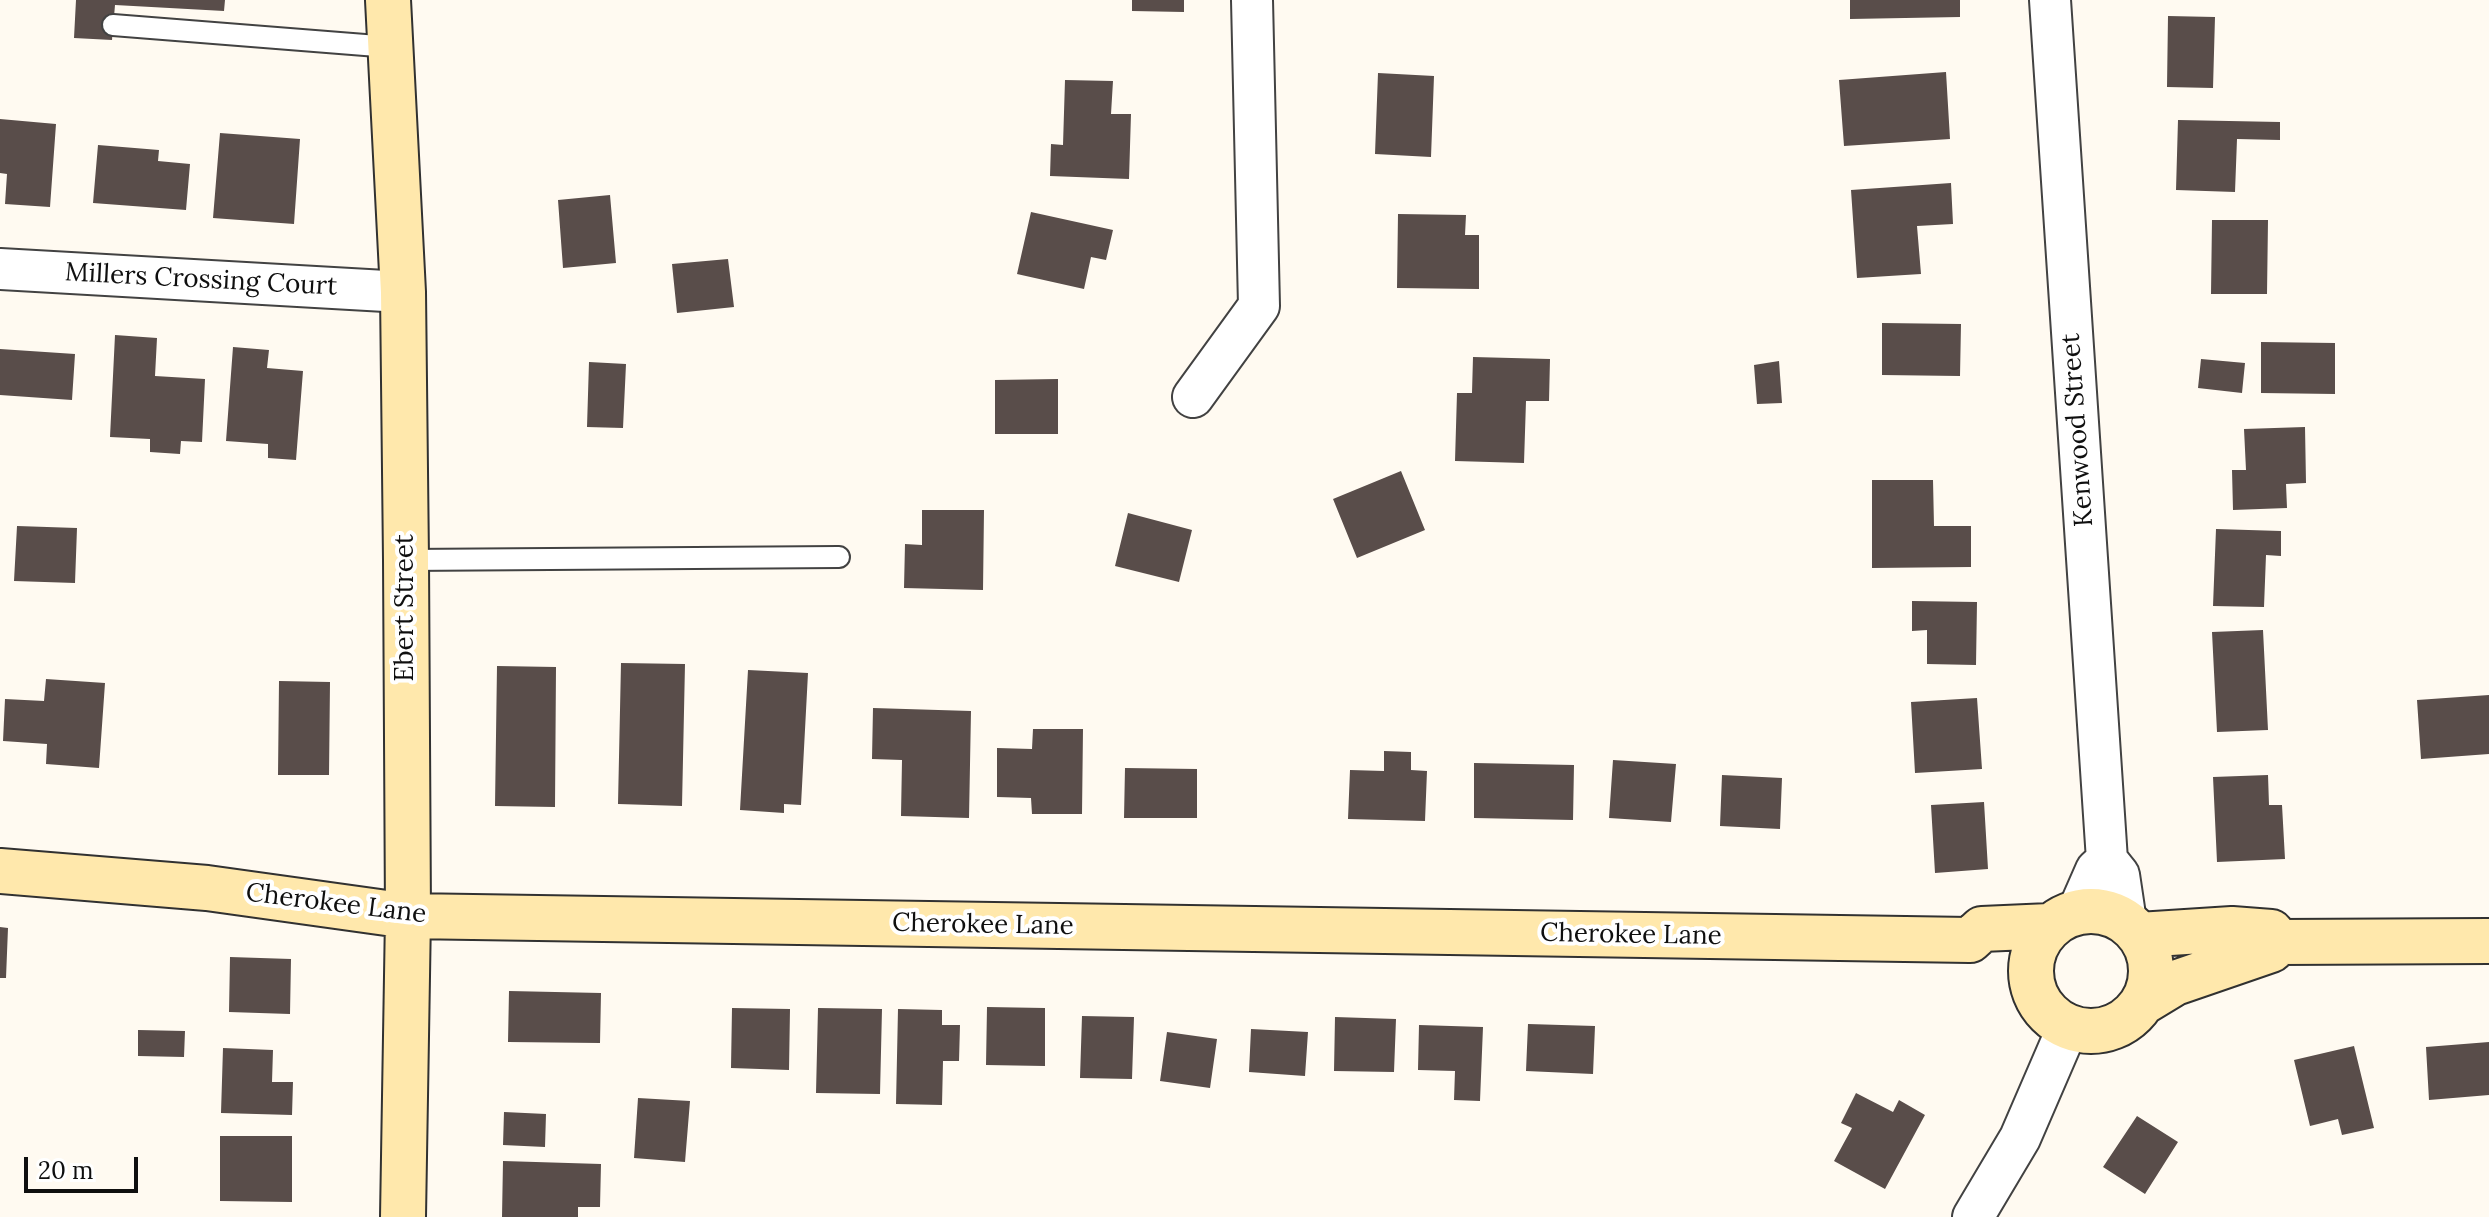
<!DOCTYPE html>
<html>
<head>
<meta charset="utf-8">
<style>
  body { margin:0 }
  #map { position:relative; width:2489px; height:1217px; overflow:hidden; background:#fffaf1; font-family:Lora,serif }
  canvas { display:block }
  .scale { position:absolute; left:24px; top:1157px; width:114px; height:36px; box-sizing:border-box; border:4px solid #0f0f0f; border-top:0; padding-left:10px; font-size:24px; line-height:28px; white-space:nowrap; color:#0f0f0f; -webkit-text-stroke:6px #fff; paint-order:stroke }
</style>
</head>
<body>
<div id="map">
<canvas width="2489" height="1217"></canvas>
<div class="scale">20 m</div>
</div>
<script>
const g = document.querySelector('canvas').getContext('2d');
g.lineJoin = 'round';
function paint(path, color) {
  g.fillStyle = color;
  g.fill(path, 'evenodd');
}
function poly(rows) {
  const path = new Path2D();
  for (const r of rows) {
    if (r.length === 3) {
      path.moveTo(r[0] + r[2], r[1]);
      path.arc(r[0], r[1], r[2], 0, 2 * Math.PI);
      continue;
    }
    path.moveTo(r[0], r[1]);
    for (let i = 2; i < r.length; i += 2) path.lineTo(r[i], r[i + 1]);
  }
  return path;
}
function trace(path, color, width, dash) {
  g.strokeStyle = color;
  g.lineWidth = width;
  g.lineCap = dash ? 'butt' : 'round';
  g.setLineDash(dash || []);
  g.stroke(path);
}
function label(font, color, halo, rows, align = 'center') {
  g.font = font + ' Lora,serif';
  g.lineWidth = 8;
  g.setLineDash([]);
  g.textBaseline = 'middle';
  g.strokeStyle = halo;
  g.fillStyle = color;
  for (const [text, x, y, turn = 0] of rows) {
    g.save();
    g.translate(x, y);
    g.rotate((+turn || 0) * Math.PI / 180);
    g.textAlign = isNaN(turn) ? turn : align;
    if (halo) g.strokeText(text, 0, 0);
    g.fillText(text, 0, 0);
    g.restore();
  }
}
paint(poly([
  [76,0,225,0,224,11,115,5,112,40,74,38],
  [1132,0,1184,0,1184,12,1132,11],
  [1850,0,1960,0,1960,17,1850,19],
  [2168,16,2215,17,2213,88,2167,87],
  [1946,72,1950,139,1844,146,1839,80],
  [1378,73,1434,76,1431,157,1375,154],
  [1065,80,1113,81,1111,114,1131,114,1129,179,1050,176,1051,144,1063,145],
  [0,119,56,124,50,207,5,204,7,174,0,173],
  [2178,120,2280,122,2280,140,2237,139,2235,192,2176,190],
  [220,133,300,139,294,224,213,218],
  [98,145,159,150,158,161,190,164,186,210,93,203],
  [1951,183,1953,224,1917,226,1921,274,1857,278,1851,190],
  [610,195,616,263,563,268,558,200],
  [1031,212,1113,230,1106,260,1091,257,1084,289,1017,274],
  [1398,214,1466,215,1465,235,1479,235,1479,289,1397,288],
  [2212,220,2268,220,2267,294,2211,294],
  [728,259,734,307,677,313,672,264],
  [1882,323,1961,324,1960,376,1882,375],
  [115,335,157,338,155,376,205,379,202,442,181,441,180,454,150,452,150,439,110,437],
  [2261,342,2335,343,2335,394,2261,393],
  [233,347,269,350,267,368,303,371,296,460,268,458,268,444,226,441],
  [0,349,75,354,72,400,0,395],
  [1473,357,1550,359,1549,401,1526,401,1524,463,1455,461,1457,393,1472,393],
  [2201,359,2245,363,2242,393,2198,388],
  [1779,361,1782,403,1757,404,1754,365],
  [589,362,626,364,623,428,587,427],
  [1058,379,1058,434,995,434,995,380],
  [2305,427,2306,483,2286,484,2287,508,2233,510,2232,470,2246,470,2244,429],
  [1401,471,1425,530,1357,558,1333,499],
  [1872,480,1933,480,1934,526,1971,526,1971,567,1872,568],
  [922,510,984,510,983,590,904,588,905,544,922,545],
  [1128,513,1192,530,1179,582,1115,566],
  [17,526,77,528,75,583,14,581],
  [2216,529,2281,531,2281,556,2266,555,2264,607,2213,606],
  [1912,601,1977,602,1976,665,1927,664,1927,630,1912,631],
  [2263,630,2268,730,2217,732,2212,632],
  [621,663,685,664,682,806,618,804],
  [497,666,556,667,555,807,495,806],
  [748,670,808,673,801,805,784,804,784,813,740,810],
  [46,679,105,683,99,768,46,764,47,744,3,741,5,699,44,701],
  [279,681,330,682,329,775,278,775],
  [2489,695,2489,754,2421,759,2417,700],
  [1977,698,1982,769,1915,773,1911,702],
  [873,708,971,711,969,818,901,816,902,760,872,759],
  [1033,729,1083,729,1082,814,1032,814,1031,798,997,797,997,748,1032,749],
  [1384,751,1411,752,1411,770,1427,771,1425,821,1348,819,1350,770,1384,771],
  [1613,760,1676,764,1671,822,1609,818],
  [1474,763,1574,765,1573,820,1474,818],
  [1125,768,1197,769,1197,818,1124,818],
  [1722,775,1782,778,1780,829,1720,826],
  [2268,775,2269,805,2282,805,2285,859,2217,862,2213,777],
  [1984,802,1988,869,1935,873,1931,805],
  [0,927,8,928,6,978,0,978],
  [230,957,291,959,290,1014,229,1012],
  [509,991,601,993,600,1043,508,1042],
  [987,1007,1045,1008,1045,1066,986,1065],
  [732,1008,790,1009,789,1070,731,1068],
  [818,1008,882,1009,880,1094,816,1093],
  [898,1009,942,1010,942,1025,960,1025,959,1061,943,1061,942,1105,896,1104],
  [1082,1016,1134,1017,1132,1079,1080,1078],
  [1335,1017,1396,1019,1394,1072,1334,1071],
  [1528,1024,1595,1026,1593,1074,1526,1071],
  [1419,1025,1483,1027,1480,1101,1454,1100,1455,1071,1418,1070],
  [1251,1029,1308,1032,1305,1076,1249,1072],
  [138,1030,185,1031,184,1057,138,1056],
  [1167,1032,1217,1039,1210,1088,1160,1081],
  [2489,1042,2489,1095,2429,1100,2426,1047],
  [2354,1046,2374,1128,2342,1135,2338,1119,2310,1126,2294,1060],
  [223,1048,273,1050,272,1082,293,1082,292,1115,221,1113],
  [1856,1093,1893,1112,1899,1100,1925,1115,1885,1189,1834,1161,1852,1128,1841,1123],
  [638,1098,690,1101,685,1162,634,1158],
  [504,1112,546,1114,545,1147,503,1145],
  [2137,1116,2178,1142,2145,1194,2103,1167],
  [220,1136,292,1136,292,1202,220,1201],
  [503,1161,601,1164,600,1207,578,1207,578,1217,502,1217]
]), '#594d4a');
const lane = poly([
  [113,25,390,47],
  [406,560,839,557]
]);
const street = poly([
  [2050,0,2107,860,2119,875,2126,922],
  [0,269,403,292],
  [1193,397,1259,306,1252,0],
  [2078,911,2096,870,2107,860],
  [1973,1217,2020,1138,2068,1027]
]);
const secondary = poly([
  [388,0,403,292,406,560,408,916,403,1217],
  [0,871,207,888,408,916,1970,940,1982,929,2050,926],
  [2091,971,60],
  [2139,935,2232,929,2271,932,2279,942],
  [2142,1003,2175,983,2271,950,2279,942,2489,941]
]);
trace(lane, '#424242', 24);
trace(street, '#424242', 44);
trace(secondary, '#313131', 48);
trace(lane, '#fff', 20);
trace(street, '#fff', 40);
trace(secondary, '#ffe8ac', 44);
label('26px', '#0f0f0f', '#fff', [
  ["Millers Crossing Court",201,280,3],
  ["Kenwood Street",2078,430,-94],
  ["Ebert Street",406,608,-90],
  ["Cherokee Lane",336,904,7],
  ["Cherokee Lane",983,925,1],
  ["Cherokee Lane",1631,935,1]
]);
</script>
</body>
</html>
